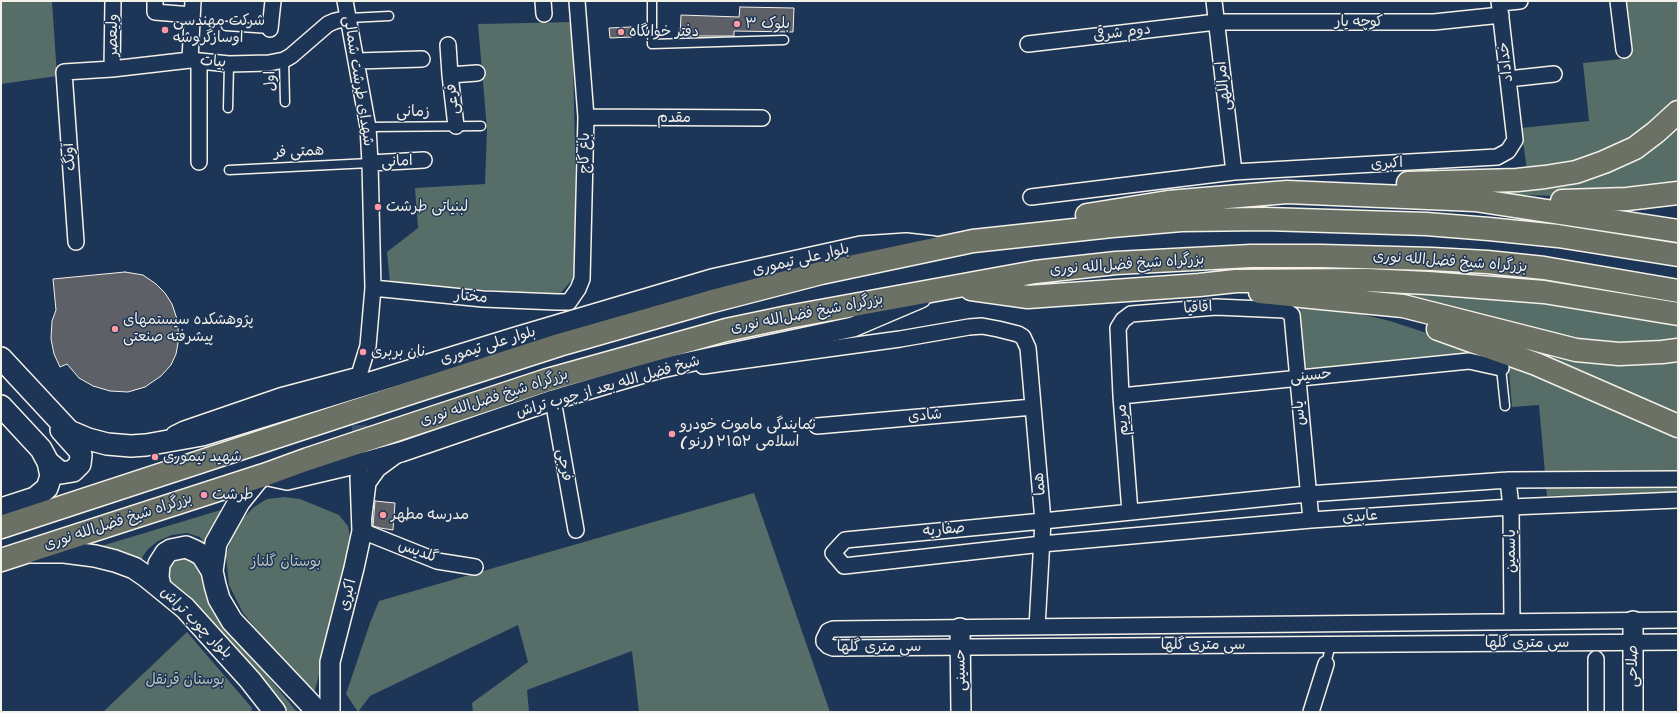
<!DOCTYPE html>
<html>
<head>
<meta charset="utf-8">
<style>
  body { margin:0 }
  #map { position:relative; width:1679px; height:713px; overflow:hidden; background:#1d3557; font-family:Sriracha,sans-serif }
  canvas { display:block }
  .frame { position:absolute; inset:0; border:2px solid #f4f1e8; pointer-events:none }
</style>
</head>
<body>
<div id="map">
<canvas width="1679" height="713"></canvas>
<div class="frame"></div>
</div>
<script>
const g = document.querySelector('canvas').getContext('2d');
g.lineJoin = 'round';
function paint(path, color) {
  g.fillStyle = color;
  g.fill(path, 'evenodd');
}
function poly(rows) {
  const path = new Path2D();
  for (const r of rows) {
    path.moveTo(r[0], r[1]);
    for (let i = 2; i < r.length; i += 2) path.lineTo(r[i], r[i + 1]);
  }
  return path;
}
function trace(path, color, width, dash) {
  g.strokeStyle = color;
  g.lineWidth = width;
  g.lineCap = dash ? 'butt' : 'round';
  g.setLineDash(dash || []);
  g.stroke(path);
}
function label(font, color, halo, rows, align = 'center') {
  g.font = font + ' Sriracha,"Playpen Sans Arabic",sans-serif';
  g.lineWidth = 3;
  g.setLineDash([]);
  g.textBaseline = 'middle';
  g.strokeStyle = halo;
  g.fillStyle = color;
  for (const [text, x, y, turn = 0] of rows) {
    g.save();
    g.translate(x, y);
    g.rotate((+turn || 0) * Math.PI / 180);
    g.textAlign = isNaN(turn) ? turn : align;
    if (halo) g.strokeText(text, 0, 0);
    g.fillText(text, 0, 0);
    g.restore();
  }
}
paint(poly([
  [1,1,52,1,57,76,1,84],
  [1622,1,1678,1,1678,102,1643,134,1585,159,1527,170,1521,128,1589,121,1583,63,1621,59,1628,52],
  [572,22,578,273,559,295,390,283,387,252,418,228,415,188,485,184,487,129,478,24],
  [1678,122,1678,186,1558,196,1359,190,1524,187],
  [1293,282,1417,286,1678,319,1678,343,1613,348],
  [1300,302,1335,308,1390,321,1485,352,1304,369],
  [1456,326,1678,355,1678,419],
  [1508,360,1678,436,1678,494,1547,496,1539,405,1512,407],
  [754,493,830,712,639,712,632,651,527,690,529,712,473,712,472,703,528,662,518,625,370,696,358,712,346,694,370,623,379,601],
  [285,497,300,499,339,515,348,526,351,542,348,560,313,698,243,613,229,585,226,556,232,535,241,520,254,507,267,499],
  [224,509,207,547,200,537,187,533,172,535,158,541,148,549,143,556,142,565,98,547],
  [183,557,194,559,248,652,297,712,286,712,168,582,167,572,170,562],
  [187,632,252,708,251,712,103,712]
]), '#566d68');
const building = poly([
  [740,7,794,8,793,32,734,31,734,36,680,36,681,15,739,17,740,7],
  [631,27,632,37,610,38,609,28,631,27],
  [125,272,143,275,156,284,165,293,172,304,177,319,179,338,176,354,171,365,161,376,145,387,128,392,110,391,93,386,79,378,67,364,60,367,54,354,51,339,52,321,56,310,53,279,125,272],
  [375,501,395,503,393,530,380,528,373,526,375,501]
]);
paint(building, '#5e6068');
trace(building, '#f4f1e8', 1);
trace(poly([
  [359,402,360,450]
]), '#3d516d', 15, [15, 8]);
const service = poly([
  [652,1,652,44,784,40],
  [349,18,389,16],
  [226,26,270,29],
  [284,60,285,102],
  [228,108,229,64],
  [368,127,481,126],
  [229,170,370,163],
  [1501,368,1505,406],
  [1326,664,1331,644]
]);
const minor = poly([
  [155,1,155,12,192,15],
  [345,1,368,127,370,163,373,288,368,346,359,375],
  [543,1,544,14],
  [1214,1,1234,172],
  [1618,1,1624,50],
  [1500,3,1520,1],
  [270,29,273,1],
  [1028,44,1216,22,1434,22,1501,15],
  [448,45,450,75],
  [190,60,193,1],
  [357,61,422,59],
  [199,62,199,162],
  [112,69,113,1],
  [1508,79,1554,74],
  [586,117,762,118],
  [456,126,450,75,477,73],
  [370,163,424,160],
  [1031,197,1234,172,1497,157,1508,151,1515,140,1499,1],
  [76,242,64,72,112,69,190,60,229,64,269,63,284,60,291,56,328,24,335,21,349,18],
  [373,288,483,299,557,302,569,302,578,289,582,279,586,117,577,1],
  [703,366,900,339,969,327,982,326,998,329,1018,334,1023,337,1028,348,1043,521,1037,627],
  [1121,396,1469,361,1501,368],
  [553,400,576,530],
  [817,426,1033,407],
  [174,434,184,429,280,396,359,375,359,379],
  [397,455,378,469,368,483,362,531,437,561,475,567],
  [1678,479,1508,480,1308,494,1043,521,845,540,833,553,844,566,1042,544,1311,520,1511,507,1678,500],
  [1508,480,1511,507,1512,622],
  [1130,512,1121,396,1118,328,1123,320,1131,314,1216,307,1285,310,1292,315,1311,520],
  [1678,620,833,629,828,631,824,639,824,642,828,646,833,648,1678,642],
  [1311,712,1326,664],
  [1596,712,1596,659]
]);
const tertiary = poly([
  [264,475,287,480,372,460,401,452,553,400,661,368,853,327,921,298],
  [960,628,961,712],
  [330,712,330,662,354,568,362,531,360,477],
  [1633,712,1633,621]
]);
const secondary = poly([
  [1,358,69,431,88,439,107,444,131,446,146,445,202,435,516,338,712,280,861,247,906,244,933,247],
  [1,406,41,449,48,462,51,476,47,488,35,498,1,509],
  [48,462,61,473,73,471,80,464,81,455,79,450,61,430],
  [260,476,239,502,216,543,212,571,215,585,219,599,232,621,318,712],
  [32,552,64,552,95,556,115,561,134,568,147,577,185,608,250,680,275,712],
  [160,586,158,577,159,564,166,553,171,550,186,547,195,551,202,555,212,571]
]);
const trunk = poly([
  [1408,183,1517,180,1545,177,1576,172,1604,162,1635,148,1656,132,1678,112],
  [1562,201,1627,199,1678,193],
  [1087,215,1168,202,1287,192,1475,200,1678,231],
  [971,289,1028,297,1199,285,1236,281,1366,280,1428,283,1544,292,1678,314],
  [1260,292,1403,306,1576,350,1619,354,1662,352,1678,350],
  [1438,329,1536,364,1678,426],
  [1,527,416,391,559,345,709,302,821,273,973,241,1112,226,1181,220,1266,219,1426,224,1489,229,1558,236,1678,255],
  [1,560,264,475,308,459,547,380,726,330,788,317,1035,272,1116,263,1251,256,1321,256,1432,259,1487,262,1544,268,1678,291]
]);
trace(service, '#f4f1e8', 11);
trace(minor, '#f4f1e8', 18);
trace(tertiary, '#f4f1e8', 22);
trace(secondary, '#f4f1e8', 24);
trace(trunk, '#f4f1e8', 25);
trace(service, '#1d3557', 8);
trace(minor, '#1d3557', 15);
trace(tertiary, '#1d3557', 19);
trace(secondary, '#1d3557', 21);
trace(trunk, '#6b7165', 22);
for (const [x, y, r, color] of [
  [737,24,4,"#ff9aa2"],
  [165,30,4,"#ff9aa2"],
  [621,32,4,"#ff9aa2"],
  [378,207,4,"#ff9aa2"],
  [115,329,4,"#ff9aa2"],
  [363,352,4,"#ff9aa2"],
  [672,434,4,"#ff9aa2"],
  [155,457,4,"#ff9aa2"],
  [204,495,4,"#ff9aa2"],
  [383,515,4,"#ff9aa2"]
]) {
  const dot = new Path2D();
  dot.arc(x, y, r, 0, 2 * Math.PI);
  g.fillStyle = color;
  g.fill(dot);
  trace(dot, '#1d3557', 1.5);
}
label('15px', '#f4f1e8', '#1d3557', [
  ["شرکت مهندسی",173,21],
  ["ا‌وسازگروشه",173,38],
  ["بلوک ۳",745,24],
  ["دفتر خوابگاه",629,32],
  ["لبنیاتی طرشت",386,207],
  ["پژوهشکده سیستمهای",123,320],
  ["پیشرفته صنعتی",123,337],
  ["نان بربری",371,352],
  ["نمایندگی ماموت خودرو",680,425],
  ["( رنو) اسلامی ۲۱۵۲",680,442],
  ["شهید تیموری",163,457],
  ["طرشت",212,495],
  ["مدرسه مطهر",391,515]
], 'left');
label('15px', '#f4f1e8', '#1d3557', [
  ["کوچه یار",1359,22],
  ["دوم شرقی",1122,33,-7],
  ["ولیعصر",113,35,-90],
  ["بیات",213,62,4],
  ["خداداد",1506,62,-97],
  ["اول",271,81,-92],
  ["شهدای طرشت شمالی",358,81,81],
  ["امراللهی",1224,86,-96],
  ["فرعی",453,99,-96],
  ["زمانی",413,112],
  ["مقدم",674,118],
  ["همتی فر",299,152,-3],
  ["باغ کاج",585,153,-89],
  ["آونگ",70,157,-94],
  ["امانی",397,162,-3],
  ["اکبری",1387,164,-3],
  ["بلوار علی تیموری",801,260,-13],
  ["بزرگراه شیخ فضل‌الله نوری",1450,262,4],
  ["بزرگراه شیخ فضل‌الله نوری",1127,265,-4],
  ["مختار",471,297,5],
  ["اقاقیا",1198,308,-4],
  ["بزرگراه شیخ فضل‌الله نوری",807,314,-11],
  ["بلوار علی تیموری",488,346,-17],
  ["حسینی",1311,376,-6],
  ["شیخ فضل الله بعد از چوب تراش",608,387,-16],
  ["بزرگراه شیخ فضل‌الله نوری",494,398,-18],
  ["یاس",1300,413,-95],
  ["شادی",925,416,-5],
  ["مریم",1123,420,-95],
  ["فرجی",564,465,80],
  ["هما",1040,484,-95],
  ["عابدی",1360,517,-4],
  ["بزرگراه شیخ فضل‌الله نوری",118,522,-18],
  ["صفاریه",944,530,-5],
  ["یاسمین",1511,551,-90],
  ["گلدیس",418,552,20],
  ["اکبری",348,595,-76],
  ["بلوار چوب‌ تراش",196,623,45],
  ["سی متری گلها",1527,643],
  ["سی متری گلها",1203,645],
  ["سی متری گلها",879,647],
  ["صلاحی",1633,666,-90],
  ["حسینی",961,670,-91]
]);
label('15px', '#bdc3bb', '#1d3557', [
  ["بوستان گلناز",286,562],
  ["بوستان قرنقل",185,680]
]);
</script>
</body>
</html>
